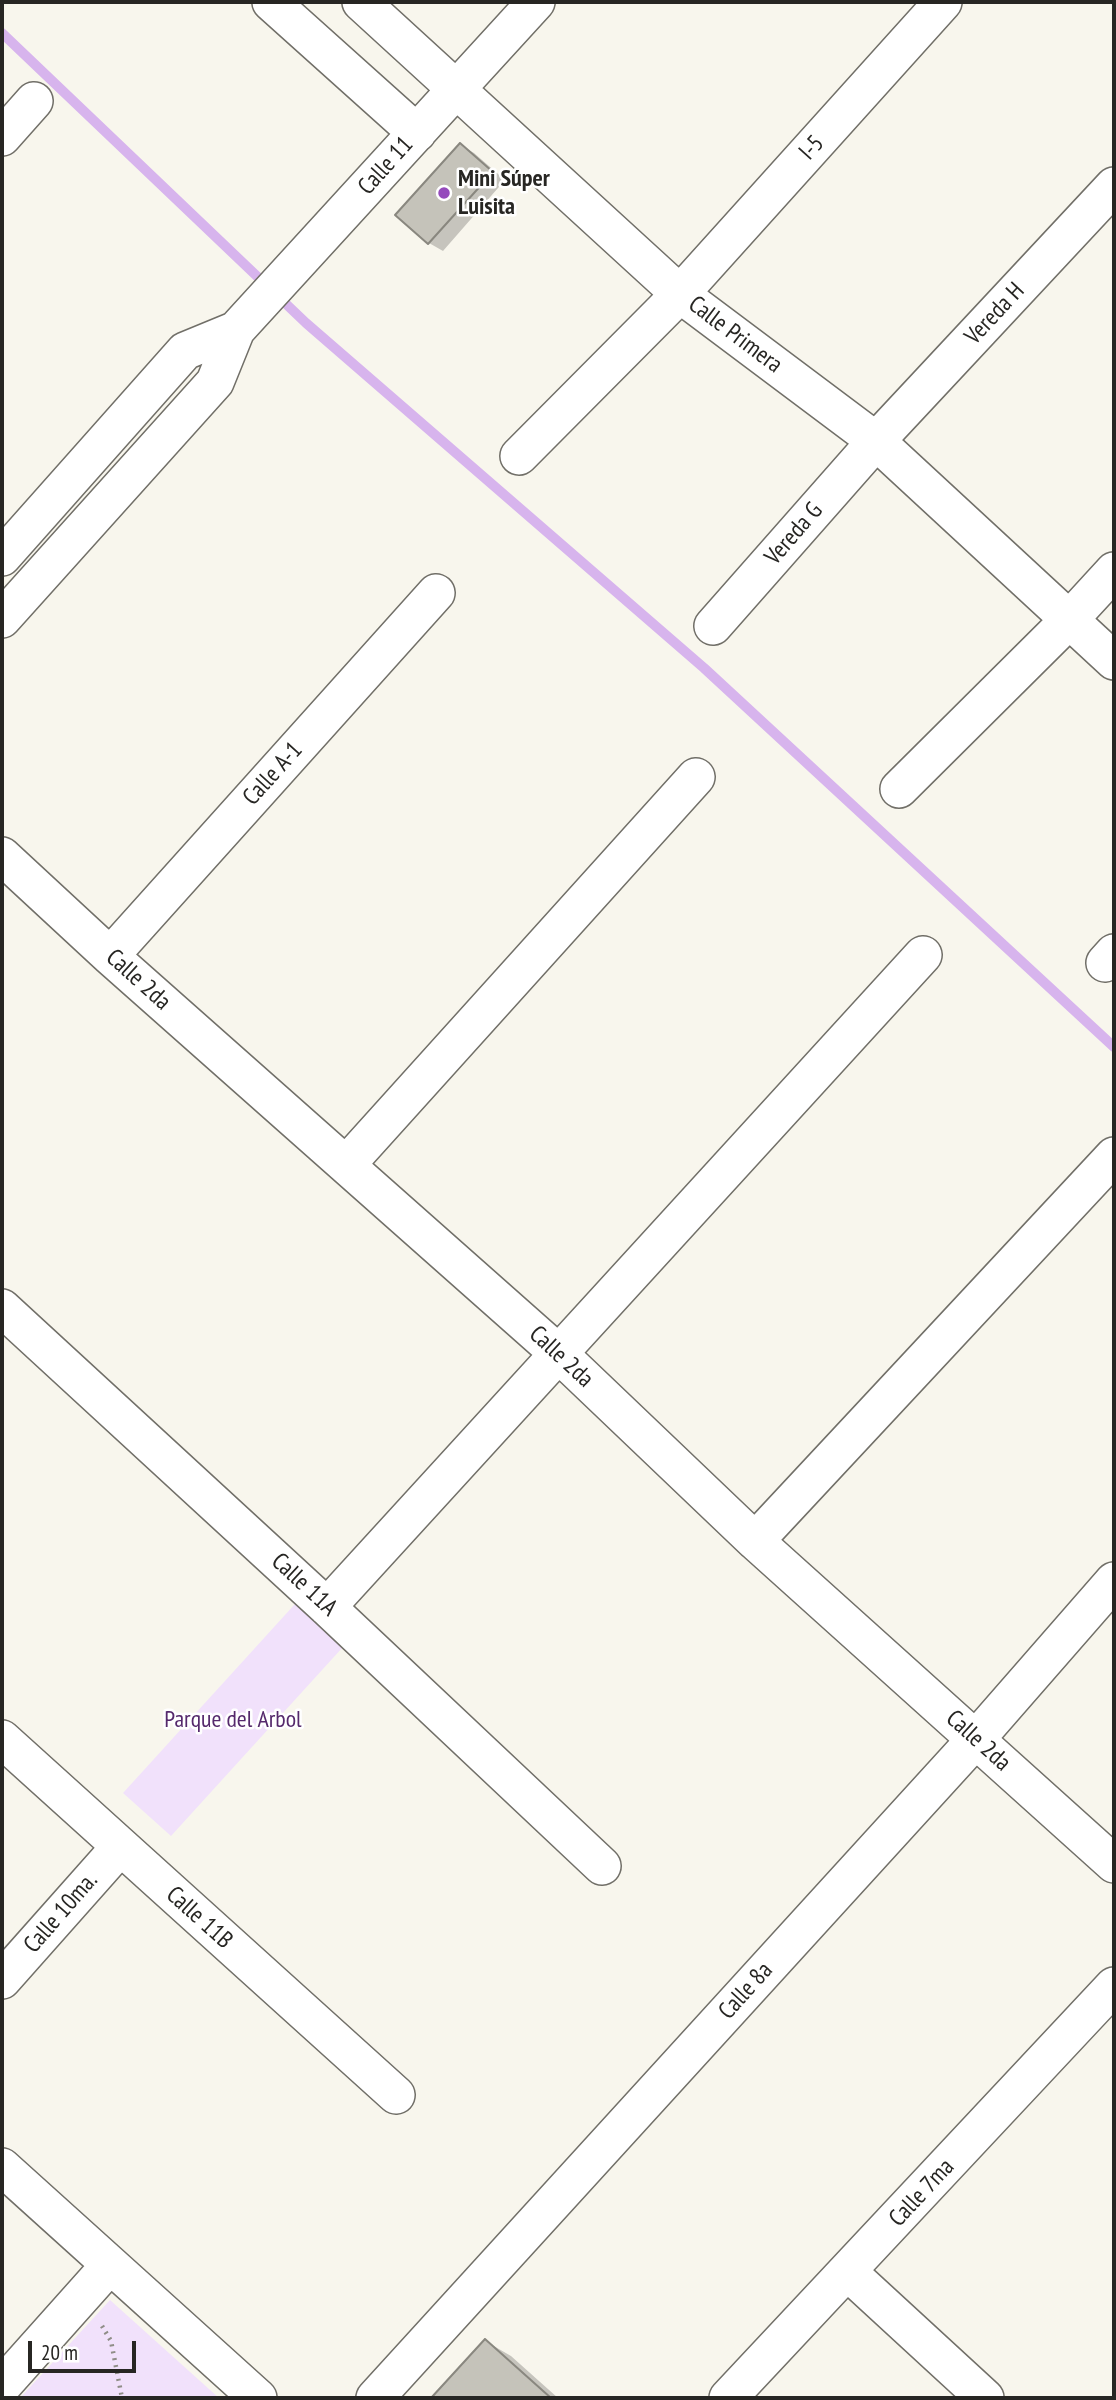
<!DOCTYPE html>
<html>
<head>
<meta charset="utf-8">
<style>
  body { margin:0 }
  #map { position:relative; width:1116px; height:2400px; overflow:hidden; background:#f8f6ed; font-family:"PT Sans Narrow",sans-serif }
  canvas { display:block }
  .frame { position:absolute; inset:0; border:4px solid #272623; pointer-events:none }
  .scale { position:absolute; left:28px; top:2341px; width:108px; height:32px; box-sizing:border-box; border:4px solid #272623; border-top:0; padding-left:9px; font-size:21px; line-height:24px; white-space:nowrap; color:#272623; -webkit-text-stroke:5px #fff; paint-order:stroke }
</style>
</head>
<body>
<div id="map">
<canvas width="1116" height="2400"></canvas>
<div class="frame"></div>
<div class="scale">20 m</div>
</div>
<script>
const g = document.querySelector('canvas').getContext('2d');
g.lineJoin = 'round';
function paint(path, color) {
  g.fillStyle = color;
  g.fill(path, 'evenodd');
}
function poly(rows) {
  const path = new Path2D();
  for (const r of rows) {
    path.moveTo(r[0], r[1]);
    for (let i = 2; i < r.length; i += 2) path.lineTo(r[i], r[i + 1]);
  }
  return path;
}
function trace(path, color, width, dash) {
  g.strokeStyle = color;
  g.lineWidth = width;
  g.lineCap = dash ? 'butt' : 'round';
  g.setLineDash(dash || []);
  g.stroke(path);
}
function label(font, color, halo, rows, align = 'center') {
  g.font = font + ' "PT Sans Narrow",sans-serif';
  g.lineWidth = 5;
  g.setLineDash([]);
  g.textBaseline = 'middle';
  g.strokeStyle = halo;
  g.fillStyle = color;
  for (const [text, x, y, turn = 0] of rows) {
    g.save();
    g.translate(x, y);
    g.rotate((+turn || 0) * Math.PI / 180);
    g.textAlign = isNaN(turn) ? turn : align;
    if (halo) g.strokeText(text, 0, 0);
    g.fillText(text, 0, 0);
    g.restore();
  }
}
paint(poly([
  [295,1604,343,1647,171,1836,123,1793],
  [110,2300,219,2398,20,2398]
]), '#f1e1fb');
paint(poly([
  [460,145,474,153,505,180,443,251,429,243,398,214],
  [485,2341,511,2356,558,2398,434,2398]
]), '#0003');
trace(poly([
  [2,33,306,323,704,668,1114,1047]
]), '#d7b4ed', 10);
const building = poly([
  [460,143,493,172,428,244,395,215,460,143],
  [485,2339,551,2398,431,2398,485,2339]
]);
paint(building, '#c5c3ba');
trace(building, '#89877f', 2);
const minor = poly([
  [271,2,417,133],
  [361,2,680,294,876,441,1114,661],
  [2,137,34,101],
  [519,456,680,294,943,2],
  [2,557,185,351,236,330],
  [2,619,215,382,236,330,536,2],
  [713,626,876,441,1114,186],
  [899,789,1069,620,1114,571],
  [2,856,110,956,558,1353,755,1541,1114,1864],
  [110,956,436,593],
  [1105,963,1114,953],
  [346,1165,696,777],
  [2,1308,327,1607,602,1866],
  [755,1541,1114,1156],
  [327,1607,923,955],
  [2,1739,396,2095],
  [2,1980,120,1847],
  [2,2167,258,2398],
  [848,2272,985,2398],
  [2,2386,110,2265],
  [375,2398,976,1739,1114,1581],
  [728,2398,1114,1986]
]);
trace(minor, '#716f68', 40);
trace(poly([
  [102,2326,111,2341,122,2398]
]), '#8f8d87', 4.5, [2, 5]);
trace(minor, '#fff', 37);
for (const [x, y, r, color] of [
  [444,193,7,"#954abc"]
]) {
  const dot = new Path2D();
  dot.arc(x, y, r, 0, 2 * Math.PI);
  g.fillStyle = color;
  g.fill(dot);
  trace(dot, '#fff', 2.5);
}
label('24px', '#272623', '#fff', [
  ["I-5",812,148,-48],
  ["Calle 11",386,166,-48],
  ["Vereda H",995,314,-47],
  ["Calle Primera",735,335,37],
  ["Vereda G",794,534,-49],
  ["Calle A-1",273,774,-48],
  ["Calle 2da",138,980,42],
  ["Calle 2da",561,1357,43],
  ["Calle 11A",304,1585,43],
  ["Calle 2da",978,1741,42],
  ["Calle 10ma.",61,1913,-49],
  ["Calle 11B",199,1918,42],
  ["Calle 8a",746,1991,-48],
  ["Calle 7ma",922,2193,-47]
]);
label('bold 24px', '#272623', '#fff', [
  ["Mini Súper",458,179],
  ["Luisita",458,207]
], 'left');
label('24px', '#55296c', '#fff', [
  ["Parque del Arbol",233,1720]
]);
</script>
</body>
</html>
